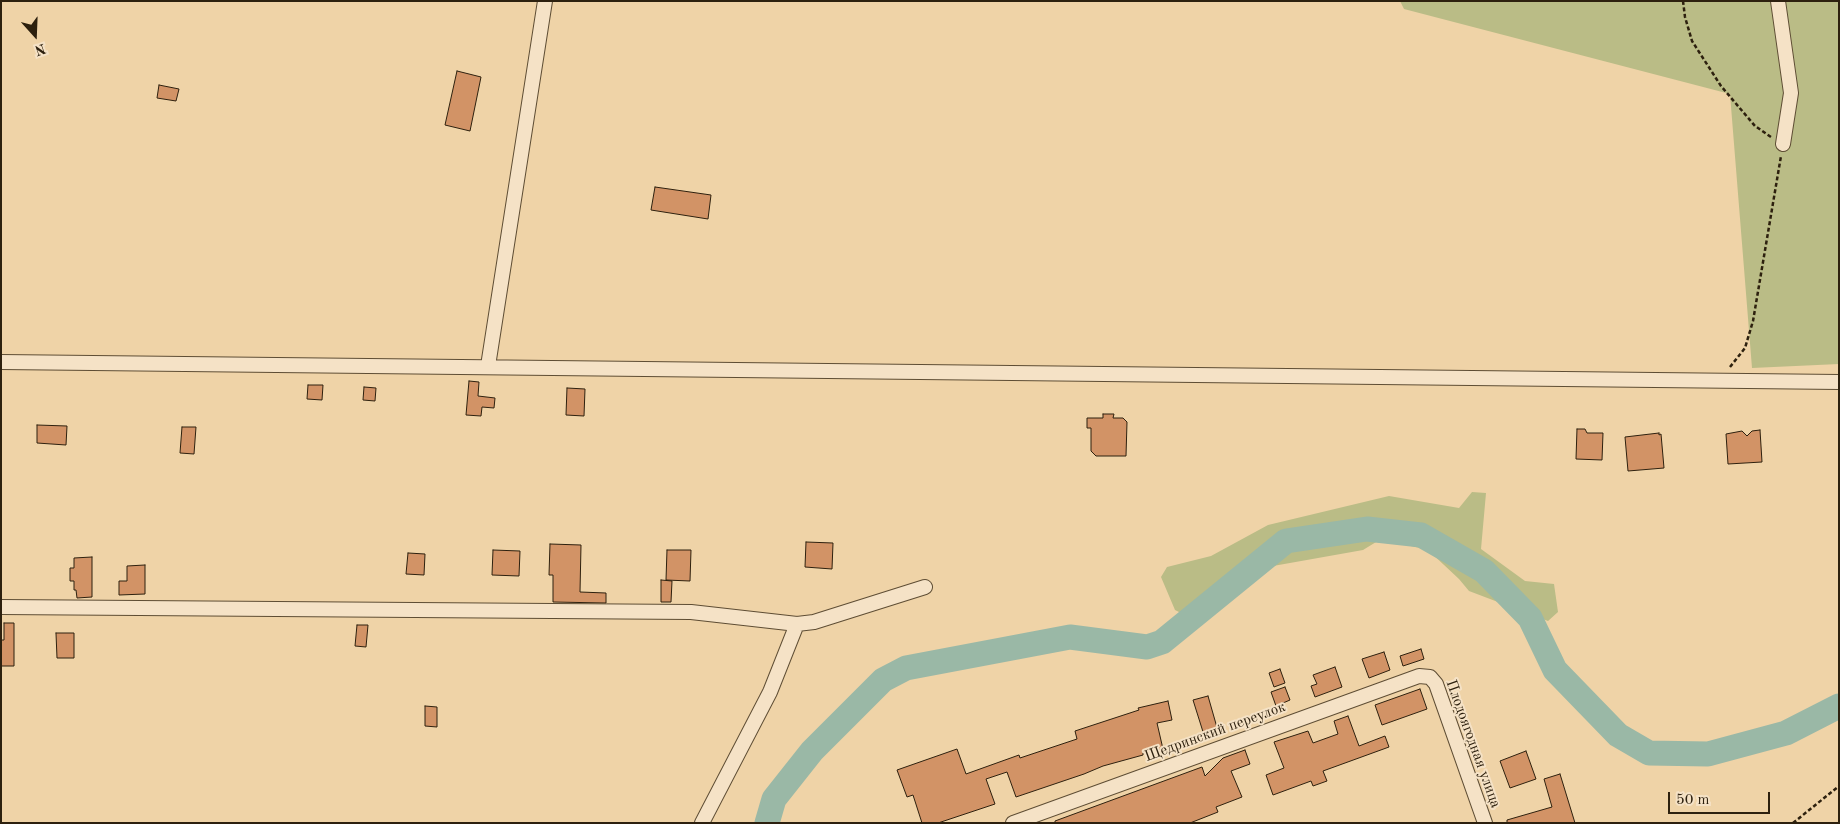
<!DOCTYPE html>
<html>
<head>
<meta charset="utf-8">
<style>
  body { margin:0 }
  #map { position:relative; width:1840px; height:824px; overflow:hidden; background:#efd3a7; font-family:"Old Standard TT",serif }
  canvas { display:block }
  .frame { position:absolute; inset:0; border:2px solid #2d200e; pointer-events:none }
  .north { position:absolute; left:10px; top:10px; width:50px; height:50px; -webkit-text-stroke:4px #f5e2c6; paint-order:stroke; rotate:160deg; font-size:14px; font-weight:700; line-height:20px; text-align:center; color:#2d200e }
  .north::after { content:''; display:block; margin:auto; width:18px; height:22px; background:#2d200e; clip-path:polygon(50% 0,100% 100%,50% 72%,0 100%) }
  .scale { position:absolute; left:1668px; top:792px; width:102px; height:22px; box-sizing:border-box; border:2px solid #2d200e; border-top:0; padding-left:6px; font-size:15px; line-height:18px; white-space:nowrap; color:#2d200e; -webkit-text-stroke:4px #f5e2c6; paint-order:stroke }
</style>
</head>
<body>
<div id="map">
<canvas width="1840" height="824"></canvas>
<div class="frame"></div>
<div class="north">N</div>
<div class="scale">50 m</div>
</div>
<script>
const g = document.querySelector('canvas').getContext('2d');
g.lineJoin = 'round';
function paint(path, color) {
  g.fillStyle = color;
  g.fill(path, 'evenodd');
}
function poly(rows) {
  const path = new Path2D();
  for (const r of rows) {
    path.moveTo(r[0], r[1]);
    for (let i = 2; i < r.length; i += 2) path.lineTo(r[i], r[i + 1]);
  }
  return path;
}
function trace(path, color, width, dash) {
  g.strokeStyle = color;
  g.lineWidth = width;
  g.lineCap = dash ? 'butt' : 'round';
  g.setLineDash(dash || []);
  g.stroke(path);
}
function label(font, color, halo, rows, align = 'center') {
  g.font = font + ' "Old Standard TT",serif';
  g.lineWidth = 4;
  g.setLineDash([]);
  g.textBaseline = 'middle';
  g.strokeStyle = halo;
  g.fillStyle = color;
  for (const [text, x, y, turn = 0] of rows) {
    g.save();
    g.translate(x, y);
    g.rotate((+turn || 0) * Math.PI / 180);
    g.textAlign = isNaN(turn) ? turn : align;
    if (halo) g.strokeText(text, 0, 0);
    g.fillText(text, 0, 0);
    g.restore();
  }
}
paint(poly([
  [1400,1,1839,1,1839,364,1752,368,1730,94,1404,9],
  [1472,492,1486,493,1481,549,1525,581,1554,584,1558,612,1548,621,1469,591,1459,579,1428,550,1381,539,1363,550,1273,566,1201,623,1175,610,1161,577,1167,567,1211,556,1268,525,1389,496,1459,508]
]), '#babc86');
trace(poly([
  [767,823,774,799,812,751,883,680,906,668,1070,637,1147,647,1162,642,1286,541,1367,529,1421,535,1484,571,1530,618,1555,670,1618,735,1649,753,1708,754,1786,733,1839,706]
]), '#9ab8a6', 25);
const building = poly([
  [457,71,481,77,470,131,445,125,457,71],
  [159,85,179,89,176,101,157,98,159,85],
  [655,187,711,195,708,219,651,210,655,187],
  [469,381,479,382,478,396,495,398,494,408,482,407,481,416,466,415,469,381],
  [308,385,323,385,322,400,307,399,308,385],
  [364,387,376,388,375,401,363,400,364,387],
  [567,388,585,389,584,416,566,415,567,388],
  [1103,414,1114,414,1113,418,1123,418,1127,422,1126,456,1096,456,1091,451,1091,428,1087,428,1087,418,1103,418,1103,414],
  [37,425,67,426,66,445,37,443,37,425],
  [182,427,196,427,194,454,180,453,182,427],
  [1577,429,1585,429,1587,433,1603,433,1602,460,1576,459,1577,429],
  [1760,430,1762,462,1728,464,1726,434,1742,431,1747,436,1752,431,1760,430],
  [1659,433,1659,435,1661,434,1664,468,1628,471,1625,437,1659,433],
  [806,542,833,543,832,569,805,567,806,542],
  [550,544,581,545,580,592,606,593,606,603,553,602,553,575,549,575,550,544],
  [493,550,520,551,519,576,492,575,493,550],
  [667,550,691,550,690,581,666,580,667,550],
  [408,553,425,554,424,575,406,574,408,553],
  [92,557,92,597,77,598,76,590,74,590,74,581,70,581,70,568,74,568,74,558,92,557],
  [145,565,145,594,119,595,119,581,127,581,127,566,145,565],
  [661,580,672,581,671,602,661,602,661,580],
  [4,623,14,623,14,666,1,666,1,640,4,640,4,623],
  [357,625,368,625,366,647,355,646,357,625],
  [56,633,74,633,74,658,57,658,56,633],
  [1421,649,1424,659,1403,666,1400,656,1421,649],
  [1384,652,1390,670,1369,678,1362,659,1384,652],
  [1335,667,1342,687,1315,697,1311,686,1317,684,1313,675,1335,667],
  [1280,669,1285,683,1274,687,1269,673,1280,669],
  [1285,687,1290,700,1276,706,1271,692,1285,687],
  [1420,689,1427,709,1382,725,1375,705,1420,689],
  [1208,696,1218,731,1204,735,1193,700,1208,696],
  [1168,701,1172,720,1157,723,1163,749,1143,753,1143,755,1103,766,1084,774,1016,797,1007,772,986,779,995,804,938,823,922,823,913,795,907,797,897,770,957,749,966,774,1019,755,1020,758,1077,739,1075,731,1139,710,1138,708,1168,701],
  [425,706,437,707,437,727,425,726,425,706],
  [1348,716,1359,746,1385,736,1389,747,1323,771,1327,781,1313,786,1311,781,1273,795,1266,775,1284,768,1274,742,1308,731,1313,743,1338,734,1334,721,1348,716],
  [1245,750,1250,764,1231,771,1242,797,1216,807,1218,812,1190,823,1055,823,1055,821,1202,767,1205,776,1223,758,1245,750],
  [1526,751,1536,779,1510,788,1500,761,1526,751],
  [1560,774,1575,823,1507,823,1507,820,1552,807,1544,779,1560,774]
]);
paint(building, '#d29366');
trace(building, '#2d200e', 1);
const minor = poly([
  [1778,1,1791,93,1783,144],
  [1,362,1839,382],
  [488,366,545,1],
  [1,607,691,612,797,624,814,622,925,587],
  [702,823,770,692,797,624],
  [1013,823,1419,676,1430,677,1436,684,1485,823]
]);
trace(minor, '#5e4d34', 16);
trace(poly([
  [1683,1,1685,17,1692,41,1721,86,1755,126,1771,137],
  [1730,367,1745,348,1753,321,1781,156],
  [1793,823,1839,786]
]), '#2d200e', 2.5, [4, 2.5]);
trace(minor, '#f5e2c6', 14);
label('15px', '#2d200e', '#f5e2c6', [
  ["Щедринский переулок",1215,732,-20],
  ["Плодоягодная улица",1473,744,70]
]);
</script>
</body>
</html>
